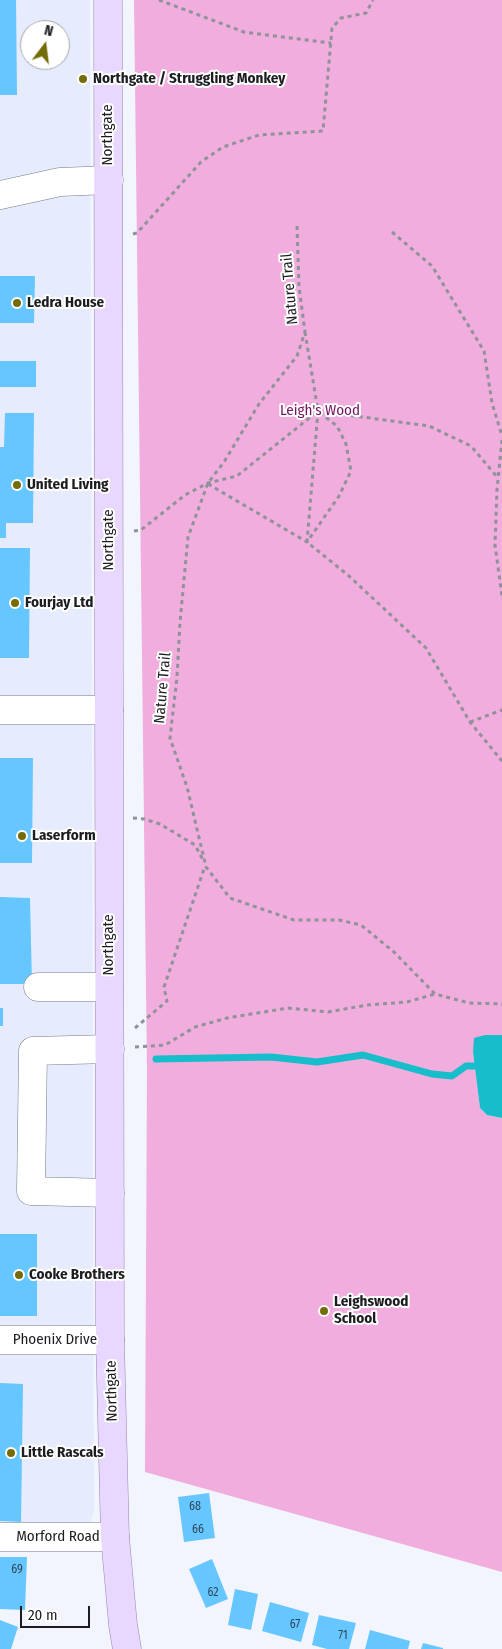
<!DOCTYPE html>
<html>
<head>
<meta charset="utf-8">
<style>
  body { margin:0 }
  #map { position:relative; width:502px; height:1649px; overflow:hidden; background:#f2f5fe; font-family:"Fira Sans Condensed",sans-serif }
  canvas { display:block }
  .north { position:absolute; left:20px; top:20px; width:50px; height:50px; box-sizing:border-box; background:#fff; border:1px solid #a4a5a6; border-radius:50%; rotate:15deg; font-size:14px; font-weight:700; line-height:20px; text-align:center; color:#1c1d21 }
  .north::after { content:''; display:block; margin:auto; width:18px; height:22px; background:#746c07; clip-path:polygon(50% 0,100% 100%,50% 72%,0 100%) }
  .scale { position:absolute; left:20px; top:1606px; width:70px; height:22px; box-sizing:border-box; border:2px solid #1c1d21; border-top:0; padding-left:6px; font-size:15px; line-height:18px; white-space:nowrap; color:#1c1d21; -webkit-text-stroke:4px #fff; paint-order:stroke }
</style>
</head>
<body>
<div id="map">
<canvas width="502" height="1649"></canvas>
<div class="north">N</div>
<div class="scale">20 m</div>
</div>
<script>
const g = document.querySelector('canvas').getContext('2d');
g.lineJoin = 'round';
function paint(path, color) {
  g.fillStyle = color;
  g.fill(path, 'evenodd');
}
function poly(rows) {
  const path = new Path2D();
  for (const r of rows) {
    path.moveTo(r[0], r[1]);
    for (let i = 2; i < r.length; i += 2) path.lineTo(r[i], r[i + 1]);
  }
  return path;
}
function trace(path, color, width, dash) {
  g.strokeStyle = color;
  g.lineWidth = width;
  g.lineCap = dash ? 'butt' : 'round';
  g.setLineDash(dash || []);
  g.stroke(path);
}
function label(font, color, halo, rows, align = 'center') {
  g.font = font + ' "Fira Sans Condensed",sans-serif';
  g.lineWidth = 4;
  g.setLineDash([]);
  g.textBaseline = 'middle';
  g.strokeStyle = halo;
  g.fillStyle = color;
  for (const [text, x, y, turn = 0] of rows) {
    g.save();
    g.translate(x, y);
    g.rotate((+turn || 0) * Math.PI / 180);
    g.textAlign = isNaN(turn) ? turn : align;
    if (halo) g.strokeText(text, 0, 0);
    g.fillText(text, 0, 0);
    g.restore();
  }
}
paint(poly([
  [0,0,90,0,94,1511,83,1549,0,1550],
  [30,30,60,30,60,60,30,60]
]), '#e6ecfe');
paint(poly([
  [134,0,502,0,502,1035,485,1035,473,1052,480,1108,487,1115,502,1118,502,1572,145,1472,147,1070]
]), '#f0adde');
paint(poly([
  [485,1035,502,1035,502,1118,487,1115,480,1108,473,1052,474,1038]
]), '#17bdcb');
trace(poly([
  [156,1059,271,1057,317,1062,363,1055,432,1074,452,1076,466,1066,475,1066]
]), '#17bdcb', 7);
paint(poly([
  [0,0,16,0,17,95,0,95],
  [0,276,35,276,34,323,0,323],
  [0,361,36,361,36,387,0,387],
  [5,413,34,413,33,523,6,523,6,538,0,538,0,447,4,447],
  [0,548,30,548,29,658,0,658],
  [0,758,33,758,32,863,0,863],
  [0,897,30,898,32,984,0,984],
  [0,1008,3,1008,3,1026,0,1026],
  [0,1234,37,1234,37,1316,0,1316],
  [0,1383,23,1384,21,1522,0,1521],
  [209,1493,215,1538,184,1542,178,1497],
  [0,1557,27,1557,25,1610,0,1609],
  [212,1559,228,1599,206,1608,189,1569],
  [235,1589,258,1594,251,1630,228,1625],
  [270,1602,309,1613,301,1642,262,1631],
  [319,1615,356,1623,349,1649,327,1649,312,1645],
  [0,1620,18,1627,11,1649,0,1649],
  [370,1630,410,1641,408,1649,365,1649],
  [423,1643,443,1648,443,1649,421,1649]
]), '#66c6ff');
const minor = poly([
  [0,195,60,182,109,180],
  [0,710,109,710],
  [38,987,109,987],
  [110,1049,33,1051,31,1191,110,1193],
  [0,1340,110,1340],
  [0,1537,115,1537]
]);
const major = poly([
  [108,0,110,1340,115,1537,123,1625,127,1649]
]);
trace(minor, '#767a84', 29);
trace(major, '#9685b1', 29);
trace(poly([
  [159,0,244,32,331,43],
  [297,226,299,287,305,332,297,356,259,404,224,462,208,483,188,537,180,622,177,677,170,738,187,787,206,867,230,898,294,920,339,920,361,925,394,952,435,994,469,1003,502,1004],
  [392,232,432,266,484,351,492,403,502,436],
  [133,234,137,233,201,162,223,147,259,135,323,131,332,28,341,18,366,13,373,0],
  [305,332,318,411,307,542,349,576,426,648,470,722,502,761],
  [502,440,497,489,495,545,502,596],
  [208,484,307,542,339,496,351,471,346,444,337,426,319,412],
  [134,531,141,530,185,495,208,483,237,476,318,411,429,426,471,446,498,478],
  [470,722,502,710],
  [133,818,144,819,160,824,195,845,203,860],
  [135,1028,167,1001,164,987,205,866],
  [135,1047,165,1045,195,1027,227,1018,288,1008,328,1012,367,1005,407,1002,435,994]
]), '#909299', 3, [4, 4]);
trace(minor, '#fff', 28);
trace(major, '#e8d7ff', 28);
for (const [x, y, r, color] of [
  [83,79,5,"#746c07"],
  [17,303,5,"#746c07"],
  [17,485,5,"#746c07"],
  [15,603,5,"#746c07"],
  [22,836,5,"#746c07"],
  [19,1275,5,"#746c07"],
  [324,1311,5,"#746c07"],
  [11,1453,5,"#746c07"]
]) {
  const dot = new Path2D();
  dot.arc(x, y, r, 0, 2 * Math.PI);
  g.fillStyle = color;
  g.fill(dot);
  trace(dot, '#fff', 2);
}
label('12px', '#2e4758', null, [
  ["68",195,1507],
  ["66",198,1530],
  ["69",17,1570],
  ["62",213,1593],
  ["67",295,1625],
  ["71",343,1636]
]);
label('bold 15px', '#1c1d21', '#fff', [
  ["Northgate / Struggling Monkey",93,79],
  ["Ledra House",27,303],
  ["United Living",27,485],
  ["Fourjay Ltd",25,603],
  ["Laserform",32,836],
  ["Cooke Brothers",29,1275],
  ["Leighswood",334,1302],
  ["School",334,1319],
  ["Little Rascals",21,1453]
], 'left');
label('15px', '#1c1d21', '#fff', [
  ["Northgate",108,135,-90],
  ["Nature Trail",290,289,-95],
  ["Northgate",109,540,-90],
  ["Nature Trail",163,688,-85],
  ["Northgate",109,945,-90],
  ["Phoenix Drive",55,1340],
  ["Northgate",112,1391,-91],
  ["Morford Road",58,1537]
]);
label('15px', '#721561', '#fff', [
  ["Leigh's Wood",320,411]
]);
</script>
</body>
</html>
